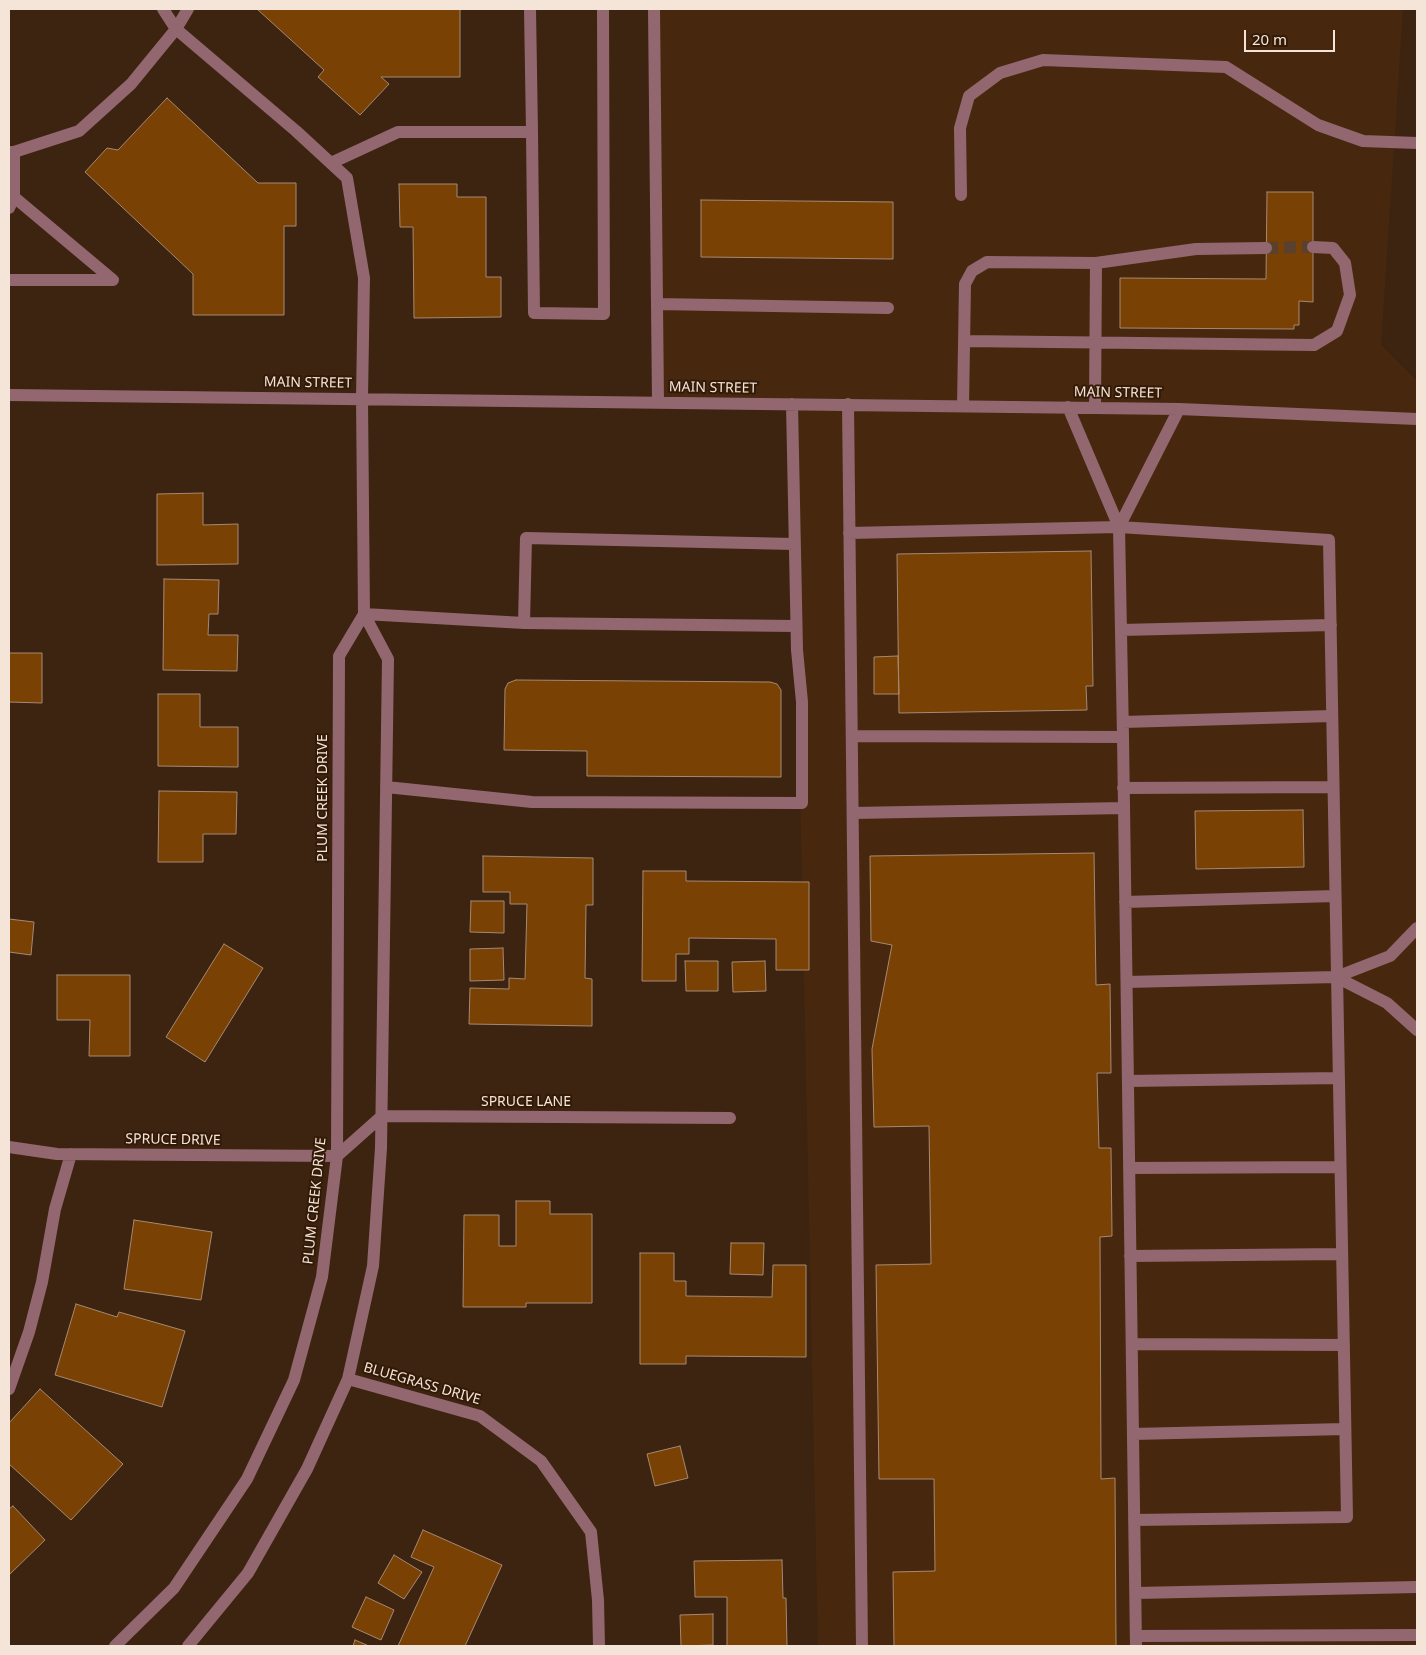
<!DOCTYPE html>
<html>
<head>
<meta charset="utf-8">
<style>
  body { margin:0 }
  #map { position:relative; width:1426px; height:1655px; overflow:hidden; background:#3d2410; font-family:"Noto Sans",sans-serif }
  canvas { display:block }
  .frame { position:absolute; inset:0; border:10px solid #f5e4d8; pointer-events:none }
  .scale { position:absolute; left:1244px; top:30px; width:91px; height:22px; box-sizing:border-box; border:2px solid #f5e4d8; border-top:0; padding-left:6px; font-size:15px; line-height:18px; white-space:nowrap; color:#f5e4d8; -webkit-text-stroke:4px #321a07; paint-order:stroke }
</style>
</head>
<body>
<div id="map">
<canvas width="1426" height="1655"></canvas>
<div class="frame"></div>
<div class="scale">20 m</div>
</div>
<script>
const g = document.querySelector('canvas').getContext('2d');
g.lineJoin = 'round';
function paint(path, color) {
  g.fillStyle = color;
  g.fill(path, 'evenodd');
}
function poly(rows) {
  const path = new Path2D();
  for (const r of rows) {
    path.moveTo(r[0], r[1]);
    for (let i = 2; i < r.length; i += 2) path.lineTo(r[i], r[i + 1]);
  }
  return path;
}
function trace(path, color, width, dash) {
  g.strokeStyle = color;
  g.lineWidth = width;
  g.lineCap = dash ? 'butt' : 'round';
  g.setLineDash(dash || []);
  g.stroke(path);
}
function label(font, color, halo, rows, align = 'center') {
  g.font = font + ' "Noto Sans",sans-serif';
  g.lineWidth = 4;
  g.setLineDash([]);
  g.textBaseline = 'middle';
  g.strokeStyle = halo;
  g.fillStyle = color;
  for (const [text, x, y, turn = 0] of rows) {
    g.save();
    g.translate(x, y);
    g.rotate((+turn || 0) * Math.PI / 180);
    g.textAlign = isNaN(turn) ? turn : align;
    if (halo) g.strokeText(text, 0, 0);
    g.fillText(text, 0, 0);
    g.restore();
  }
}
paint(poly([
  [660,9,1403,9,1381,345,1417,381,1417,1646,818,1646,792,404,658,402]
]), '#47280f');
const building = poly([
  [257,9,460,9,460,77,381,77,389,84,360,115,318,77,324,70,257,9],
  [167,98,258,183,296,183,296,226,284,226,284,315,193,315,193,274,85,172,107,148,118,150,167,98],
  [399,184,457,184,457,197,486,197,486,277,501,277,501,317,414,318,413,227,400,227,399,184],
  [1267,192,1313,192,1313,302,1299,301,1299,325,1294,325,1294,329,1120,328,1120,278,1266,279,1267,192],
  [701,200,893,202,893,259,701,257,701,200],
  [203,493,203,525,238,524,238,564,157,565,157,494,203,493],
  [1091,551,1093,686,1086,686,1087,710,899,713,897,554,1091,551],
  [164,579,219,580,218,614,209,614,208,635,238,635,237,671,163,670,164,579],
  [9,653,42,653,42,703,9,702,9,653],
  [898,656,899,694,874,694,874,657,898,656],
  [516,680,770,682,777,684,781,690,781,777,587,776,587,751,504,750,505,689,508,683,516,680],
  [158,694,200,694,200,727,238,727,238,767,158,766,158,694],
  [159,791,237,792,236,834,203,834,203,862,158,862,159,791],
  [1303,810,1304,867,1196,869,1195,811,1303,810],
  [1094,853,1096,985,1110,984,1111,1073,1097,1073,1099,1148,1111,1148,1112,1236,1100,1237,1101,1479,1115,1478,1116,1646,894,1646,893,1572,935,1571,934,1479,879,1479,876,1265,931,1264,929,1126,874,1127,872,1049,892,945,871,941,870,856,1094,853],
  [483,856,593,858,593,905,586,905,585,978,592,979,592,1026,469,1024,470,988,509,989,509,978,525,979,527,904,510,904,510,892,483,892,483,856],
  [643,871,686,871,686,881,809,882,809,970,776,970,776,939,689,938,689,954,676,954,676,981,642,981,643,871],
  [471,901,504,901,504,933,470,932,471,901],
  [9,919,34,922,31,955,9,952,9,919],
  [224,944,263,968,205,1062,166,1037,224,944],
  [503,948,504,980,470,981,470,949,503,948],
  [685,961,718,961,718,991,686,991,685,961],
  [765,961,766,991,733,992,732,962,765,961],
  [57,975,130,975,130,1056,89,1056,90,1020,57,1020,57,975],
  [516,1201,550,1201,550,1214,592,1214,592,1303,526,1303,526,1307,463,1307,464,1215,499,1215,499,1246,516,1246,516,1201],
  [134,1220,212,1232,201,1300,124,1289,134,1220],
  [731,1243,764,1243,763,1275,730,1274,731,1243],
  [640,1253,674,1253,674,1281,686,1281,686,1296,772,1297,773,1265,806,1265,806,1357,686,1356,686,1364,640,1364,640,1253],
  [76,1304,117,1317,119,1312,185,1331,162,1407,55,1375,76,1304],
  [40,1389,123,1464,71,1520,9,1464,9,1423,40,1389],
  [680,1446,688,1478,655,1486,647,1454,680,1446],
  [13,1506,45,1540,9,1575,9,1509,13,1506],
  [423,1530,502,1565,465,1646,398,1646,434,1567,411,1557,423,1530],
  [394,1555,422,1572,404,1599,378,1583,394,1555],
  [782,1560,783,1598,786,1598,787,1646,727,1646,727,1597,695,1597,694,1561,782,1560],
  [366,1597,394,1610,381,1640,352,1627,366,1597],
  [713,1614,713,1645,681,1646,680,1615,713,1614],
  [355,1640,369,1646,353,1646,355,1640]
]);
paint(building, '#794104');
trace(building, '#a78972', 1);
trace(poly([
  [1266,248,1313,247]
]), '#59412e', 12, [12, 6]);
trace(poly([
  [163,9,176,29,188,9],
  [530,9,532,132],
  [654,9,658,402],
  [9,152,14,152,79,131,131,84,176,29,296,131,347,178,364,278,362,398,364,614,388,659,381,1148,373,1266,348,1379,307,1469,248,1573,188,1646],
  [331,163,398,132,532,132,534,313,604,314,603,9],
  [961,195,960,128,969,96,1000,73,1043,60,1226,67,1318,125,1363,141,1417,143],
  [9,208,14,197,14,152],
  [9,280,113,280,14,197],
  [657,304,888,308],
  [964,341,1314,345,1337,331,1350,295,1345,263,1333,248,1313,247],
  [9,395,1179,409,1417,419],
  [848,404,862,1646],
  [963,406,965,284,972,271,987,262,1096,263,1196,249,1266,248],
  [1095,408,1096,263],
  [1119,527,1179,409],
  [849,533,1119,527,1329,540,1347,1517,1134,1520],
  [364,614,524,623,526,538,794,544],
  [524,623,796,626],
  [1121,630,1331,625],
  [1123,722,1332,716],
  [852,736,1123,737,1119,527,1068,407],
  [1123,737,1136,1646],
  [386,787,532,802,802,803,802,702,797,650,792,404],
  [1123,788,1333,787],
  [853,813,1124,808],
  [1125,902,1335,896],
  [1336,977,1387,1003,1417,1030],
  [1127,982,1336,977,1390,956,1417,928],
  [1128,1081,1338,1078],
  [9,1147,57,1154,337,1156],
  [337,1156,382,1116,730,1118],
  [1129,1168,1340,1167],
  [1130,1256,1342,1254],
  [1132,1344,1344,1345],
  [348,1379,480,1416,541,1461,591,1532,598,1600,599,1646],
  [9,1389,29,1332,42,1282,55,1209,71,1154],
  [1133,1434,1345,1429],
  [1136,1593,1417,1587],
  [1136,1636,1417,1635],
  [115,1646,174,1588,247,1479,294,1380,322,1277,337,1156,339,656,364,614]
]), '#936770', 12);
label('14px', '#f5e4d8', '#321a07', [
  ["MAIN STREET",308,383,1],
  ["MAIN STREET",713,388,1],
  ["MAIN STREET",1118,393,1],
  ["PLUM CREEK DRIVE",323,798,-90],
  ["SPRUCE LANE",526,1102],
  ["SPRUCE DRIVE",173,1140,1],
  ["PLUM CREEK DRIVE",315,1201,-84],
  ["BLUEGRASS DRIVE",422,1384,16]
]);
</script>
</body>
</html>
